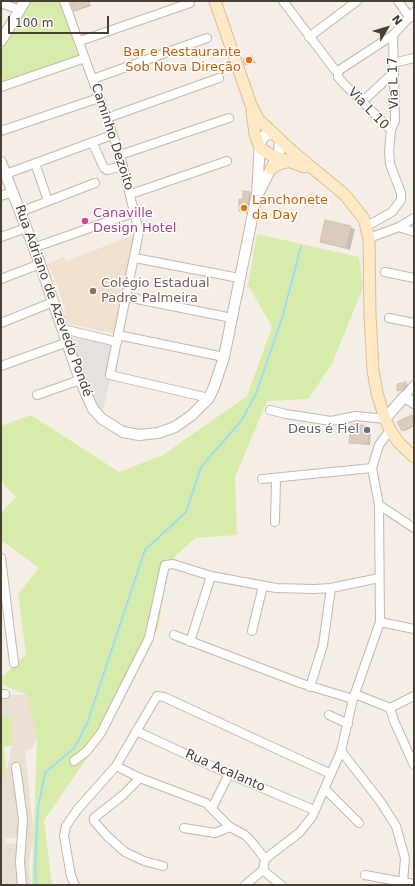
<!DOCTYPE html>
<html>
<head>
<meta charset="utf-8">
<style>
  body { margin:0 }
  #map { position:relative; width:415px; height:886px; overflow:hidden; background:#f4eee6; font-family:"DejaVu Sans",sans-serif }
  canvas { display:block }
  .frame { position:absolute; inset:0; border:2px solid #473e34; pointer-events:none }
  .north { position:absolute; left:367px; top:8px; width:40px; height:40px; -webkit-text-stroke:3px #fff; paint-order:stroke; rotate:52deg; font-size:11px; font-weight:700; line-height:16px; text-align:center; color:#473e34 }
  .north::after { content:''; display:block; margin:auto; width:14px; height:18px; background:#473e34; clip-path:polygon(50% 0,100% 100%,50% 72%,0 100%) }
  .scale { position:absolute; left:8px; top:16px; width:101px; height:18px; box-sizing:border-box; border:2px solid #473e34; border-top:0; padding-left:5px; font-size:12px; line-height:14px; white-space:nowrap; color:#473e34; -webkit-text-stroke:3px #fff; paint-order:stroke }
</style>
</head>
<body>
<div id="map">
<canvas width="415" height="886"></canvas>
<div class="frame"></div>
<div class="north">N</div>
<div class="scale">100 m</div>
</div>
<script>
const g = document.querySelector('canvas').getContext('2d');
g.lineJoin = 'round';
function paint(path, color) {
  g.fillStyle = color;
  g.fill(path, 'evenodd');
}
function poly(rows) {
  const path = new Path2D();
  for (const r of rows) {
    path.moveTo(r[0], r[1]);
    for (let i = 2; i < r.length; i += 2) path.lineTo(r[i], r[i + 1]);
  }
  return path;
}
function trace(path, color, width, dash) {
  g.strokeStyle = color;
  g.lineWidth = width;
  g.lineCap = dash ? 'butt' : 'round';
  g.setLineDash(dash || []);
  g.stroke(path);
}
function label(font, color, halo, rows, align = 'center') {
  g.font = font + ' "DejaVu Sans",sans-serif';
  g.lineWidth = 3;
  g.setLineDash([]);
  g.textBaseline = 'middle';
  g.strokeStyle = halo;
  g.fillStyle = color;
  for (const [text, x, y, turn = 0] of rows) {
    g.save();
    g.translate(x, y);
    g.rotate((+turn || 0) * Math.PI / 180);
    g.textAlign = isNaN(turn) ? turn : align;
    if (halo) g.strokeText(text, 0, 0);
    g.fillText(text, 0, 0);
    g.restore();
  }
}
paint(poly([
  [59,542,40,731,32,749,25,751,34,835,29,860,30,885,1,885,1,777,9,777,6,775,12,745,10,716,1,717,1,694,27,695],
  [25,836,24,844,6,843,6,854,5,839]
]), '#e9dfd3');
paint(poly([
  [139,233,118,334,68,324,65,320,65,309,53,274,46,264,64,257,66,261]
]), '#efe1ce');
paint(poly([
  [4,1,61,1,79,59,1,84,1,49,27,6],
  [257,234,359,257,363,288,332,364,308,399,267,401,235,477,237,535,195,538,169,562,158,628,106,731,44,820,52,885,32,885,37,735,27,695,1,684,1,678,26,654,18,594,39,568,1,540,1,513,16,497,1,481,1,426,31,415,119,472,163,455,247,396,272,327,248,285],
  [11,716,12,745,4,747,7,777,1,777,1,717]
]), '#d7ecab');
paint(poly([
  [69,337,118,344,104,407,97,412]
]), '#e5e1de');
paint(poly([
  [82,1,89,1,91,6,76,11,74,10],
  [252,57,256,63,246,64],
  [250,193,251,194,248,213,242,212,240,211,244,200],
  [326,221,355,229,350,250,321,241],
  [406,383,409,386,405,390,398,390],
  [412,416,414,417,414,426,405,431,403,430],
  [369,427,371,428,370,445,350,443]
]), '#0003');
trace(poly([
  [36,885,35,868,38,808,45,773,75,747,88,721,145,550,186,512,201,467,242,420,257,391,283,315,301,246]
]), '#9dddf6', 2);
const building = poly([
  [79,1,88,1,90,5,74,11,71,3,79,1],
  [252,56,254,62,245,65,243,59,252,56],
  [243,191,250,192,247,213,239,211,239,199,243,199,243,191],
  [325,220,351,226,346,248,320,242,325,220],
  [406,382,407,384,403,390,397,391,397,384,406,382],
  [412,415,414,425,402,431,397,422,412,415],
  [351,424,369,426,368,444,349,443,351,424]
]);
paint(building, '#dacbbd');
trace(building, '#d2bfad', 1);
const minor = poly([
  [64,1,120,155,139,232,110,375,209,398],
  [283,1,335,70,338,71,393,35,414,12],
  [398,1,410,18],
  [1,3,20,10],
  [309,37,357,1],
  [80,41,190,3],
  [393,63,414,58],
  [338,71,338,77,344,84,391,130],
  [93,79,207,38],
  [1,87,85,58],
  [362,102,393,73],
  [107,118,219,78],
  [1,131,99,98],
  [92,142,104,168,107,170,123,166],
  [120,155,229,118],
  [35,163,48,201],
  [6,174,112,135],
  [131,194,227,161],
  [1,196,12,192],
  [20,212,95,183],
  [367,226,392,212,401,200,401,193,390,164,389,151,391,130,395,121,393,35],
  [399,227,414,232],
  [1,237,26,228],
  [369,238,399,227,414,218],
  [33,248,135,212],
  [135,258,239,278],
  [385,272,414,278],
  [1,279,40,264],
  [127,297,232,318],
  [389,318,414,323],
  [1,323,53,302],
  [63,329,117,342],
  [118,335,224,357],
  [1,366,68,342],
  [37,395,80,380],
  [404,397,414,385],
  [270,410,286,414,331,421,356,416,385,419],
  [390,430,379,445,372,468,379,505,414,528],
  [262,479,372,468],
  [275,522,276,479],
  [1,558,14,663],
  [380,622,414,629],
  [252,631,263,586],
  [174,635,300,683,353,699],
  [190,642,211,576],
  [310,687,323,645,331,588],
  [1,694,5,694],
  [355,694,390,708,414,696],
  [390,708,394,721,414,765],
  [329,715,348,724],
  [136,731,229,774,314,810],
  [341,751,380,801,396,826,405,858,403,882],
  [74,761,87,751,101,733,149,638,165,565,173,564,211,576,276,588,314,589,331,588,379,578],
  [116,766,140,778,206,803,230,827,245,835,251,841,265,859],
  [16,767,23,819,20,862,22,885],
  [140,778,123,795,94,818,94,821,107,836,125,852,144,861,163,866],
  [325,789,359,823],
  [212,808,229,774],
  [184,828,215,833,230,827],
  [263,870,281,885],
  [365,875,414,884],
  [75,885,71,876,64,836,66,826,77,810,116,766,157,696,164,697,331,774],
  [245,885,263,870,265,859,299,833,312,817,341,751,353,699,380,622,379,505]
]);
const tertiary = poly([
  [1,41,25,1],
  [1,162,40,264,80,380,93,409,102,419,123,432,139,435,158,433,175,427,192,415,209,398,214,387,224,357,257,194,260,143,264,136,272,133],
  [259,192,279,153,280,141],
  [385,419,404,397,414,403]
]);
const secondary = poly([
  [215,1,251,105,259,120,292,151,345,195,364,219,369,238,370,315,373,370,377,393,385,419,390,430,399,443,414,457],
  [252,112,255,134,260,148,271,155,305,167],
  [271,169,279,164,291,161]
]);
trace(minor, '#c3b7aa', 10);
trace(tertiary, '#c3b7aa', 12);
trace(secondary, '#dbbf94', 13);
trace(minor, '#fff', 8);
trace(tertiary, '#fff', 10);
trace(secondary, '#ffeac5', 11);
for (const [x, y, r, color] of [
  [249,60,4,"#e8710a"],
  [244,208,4,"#e8710a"],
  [85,221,4,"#d1479c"],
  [93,291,4,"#8d6e63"],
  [367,430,4,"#6b7280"]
]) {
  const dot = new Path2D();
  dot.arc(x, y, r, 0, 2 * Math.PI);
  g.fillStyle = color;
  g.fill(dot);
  trace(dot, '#fff', 1.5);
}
label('13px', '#c56008', '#fff', [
  ["Bar e Restaurante",241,53],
  ["Sob Nova Direção",241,68],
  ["Lanchonete",252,201,"left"],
  ["da Day",252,216,"left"]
], 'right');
label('13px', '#473e34', '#fff', [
  ["Via L 17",394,83,-92],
  ["Via L 10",368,109,46],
  ["Caminho Dezoito",112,137,72],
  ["Rua Adriano de Azevedo Pondé",53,301,70],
  ["Rua Acalanto",225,771,24]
]);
label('13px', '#b23c85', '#fff', [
  ["Canaville",93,214],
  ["Design Hotel",93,229]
], 'left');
label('13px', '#785e54', '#fff', [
  ["Colégio Estadual",101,284],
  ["Padre Palmeira",101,299]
], 'left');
label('13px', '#5b616d', '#fff', [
  ["Deus é Fiel",359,430]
], 'right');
</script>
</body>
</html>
